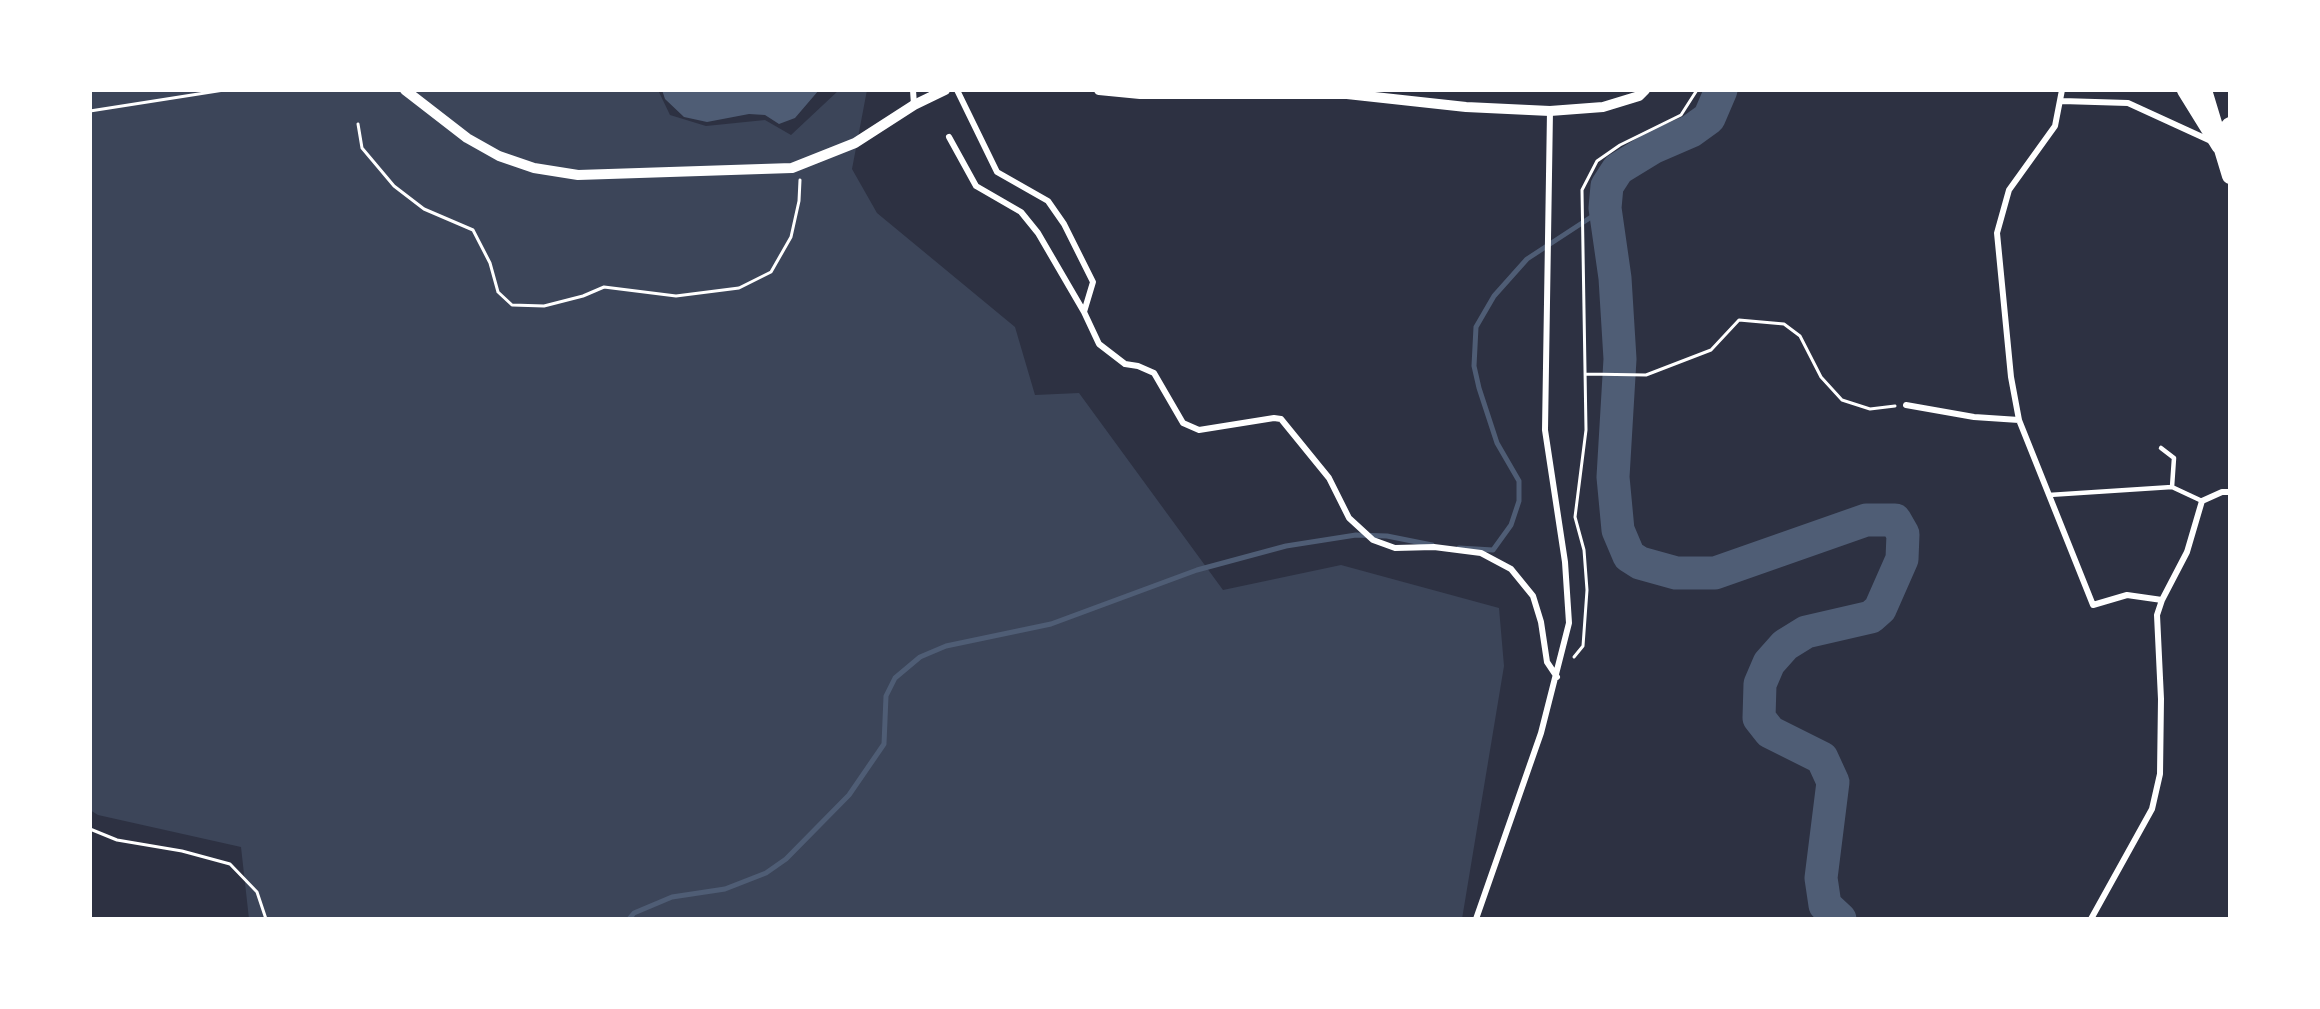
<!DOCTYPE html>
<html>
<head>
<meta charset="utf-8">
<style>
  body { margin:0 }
  #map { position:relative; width:2320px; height:1009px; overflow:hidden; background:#2d3142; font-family:Literata,serif }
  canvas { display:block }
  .frame { position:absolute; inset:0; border:92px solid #fff; pointer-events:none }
</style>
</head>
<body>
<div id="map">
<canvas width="2320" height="1009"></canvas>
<div class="frame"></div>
</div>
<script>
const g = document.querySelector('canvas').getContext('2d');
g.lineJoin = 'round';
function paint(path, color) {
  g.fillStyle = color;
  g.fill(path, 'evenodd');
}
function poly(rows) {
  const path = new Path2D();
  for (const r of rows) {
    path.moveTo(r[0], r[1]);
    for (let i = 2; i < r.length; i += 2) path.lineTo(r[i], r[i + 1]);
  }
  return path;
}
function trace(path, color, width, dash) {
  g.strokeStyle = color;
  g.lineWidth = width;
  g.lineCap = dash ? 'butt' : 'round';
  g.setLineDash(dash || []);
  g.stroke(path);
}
paint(poly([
  [90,90,658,90,670,115,706,126,765,120,791,135,839,90,867,90,852,169,877,213,1015,327,1035,395,1079,393,1223,590,1341,565,1499,608,1504,666,1462,919,249,919,241,847,98,815,90,810]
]), '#3c4559');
paint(poly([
  [662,90,819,90,795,118,779,124,765,115,749,114,707,122,684,117,665,99]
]), '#4f5d75');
trace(poly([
  [1459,548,1493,550,1511,525,1519,501,1519,481,1497,443,1479,388,1474,366,1476,327,1494,296,1527,259,1605,208],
  [629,919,634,913,672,897,725,889,766,873,786,859,849,795,884,744,886,696,895,678,920,657,946,646,1051,624,1197,570,1286,546,1356,535,1387,536,1432,545]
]), '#4f5d75', 5);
trace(poly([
  [1721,90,1709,118,1691,131,1654,147,1618,169,1607,186,1605,208,1615,278,1620,359,1613,477,1618,530,1629,556,1640,563,1676,573,1715,573,1866,520,1895,520,1903,534,1902,559,1880,609,1871,617,1806,632,1785,645,1769,663,1760,684,1759,718,1770,732,1822,758,1833,782,1821,878,1825,905,1840,919]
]), '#4f5d75', 33);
trace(poly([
  [90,111,224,90],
  [358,124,362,148,394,186,424,209,473,230,490,263,498,292,512,305,544,306,583,296,604,287,676,296,739,288,771,272,791,237,799,201,800,180],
  [1586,374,1646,375,1711,350,1739,320,1784,324,1800,336,1821,377,1842,400,1870,409,1895,406],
  [1574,657,1583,646,1587,590,1584,550,1575,517,1586,430,1582,190,1597,161,1620,145,1681,115,1697,90],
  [90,829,117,840,182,851,230,864,257,892,266,919]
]), '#fff', 3);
trace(poly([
  [2161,448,2174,458,2172,487],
  [2049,495,2172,487,2202,501]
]), '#fff', 4.5);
trace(poly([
  [913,90,914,105],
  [957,90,997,172,1048,201,1064,224,1093,282,1084,312,1099,344,1125,364,1138,366,1154,373,1183,423,1199,430,1274,418,1281,419,1329,478,1349,518,1373,540,1395,548,1434,547,1481,553,1511,569,1533,596,1541,622,1547,662,1557,677],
  [2062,90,2055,126,2009,190,1997,233,2011,377,2019,420,2093,605,2127,595,2162,600],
  [2062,101,2128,103,2211,141],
  [949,137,976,186,1021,212,1038,233,1084,312],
  [1906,405,1974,417,2019,420],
  [1476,919,1541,733,1569,623,1565,562,1545,430,1550,111],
  [2091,919,2152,809,2160,774,2161,699,2157,615,2162,600,2187,552,2202,501,2222,492,2230,492]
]), '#fff', 6);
trace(poly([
  [405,90,467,138,499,156,534,168,578,175,792,168,855,143,914,105,945,90],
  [1099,90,1140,94,1347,94,1466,107,1550,111,1603,107,1639,96,1645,90]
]), '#fff', 10);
trace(poly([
  [2204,90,2230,176]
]), '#fff', 16);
trace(poly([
  [2186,90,2220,145],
  [2220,145,2230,126]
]), '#fff', 18);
</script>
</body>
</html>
